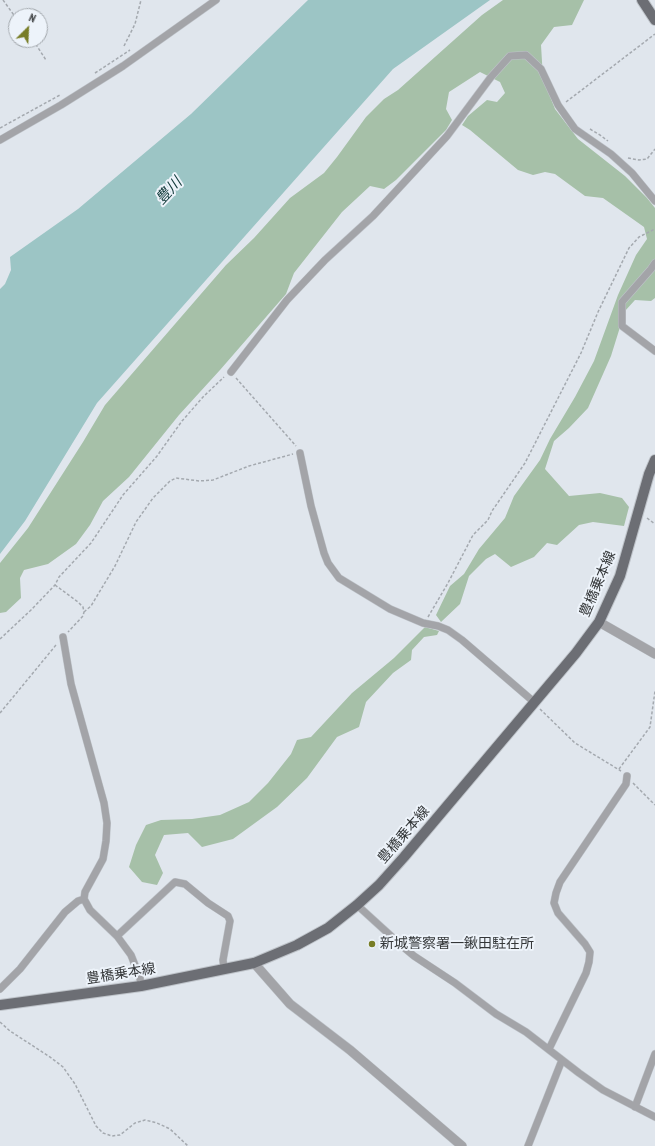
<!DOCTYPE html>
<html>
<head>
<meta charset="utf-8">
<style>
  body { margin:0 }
  #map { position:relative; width:655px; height:1146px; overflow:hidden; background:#e0e6ed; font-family:"PT Sans Narrow",sans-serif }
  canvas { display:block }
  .north { position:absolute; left:8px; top:8px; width:40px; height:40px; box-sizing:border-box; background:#edf3fa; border:1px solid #a3a8ad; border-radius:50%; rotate:24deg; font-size:11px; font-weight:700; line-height:16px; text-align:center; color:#343739 }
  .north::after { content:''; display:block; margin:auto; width:14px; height:18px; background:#787d26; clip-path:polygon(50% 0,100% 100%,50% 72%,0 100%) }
</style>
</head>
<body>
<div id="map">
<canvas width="655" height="1146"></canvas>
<div class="north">N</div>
</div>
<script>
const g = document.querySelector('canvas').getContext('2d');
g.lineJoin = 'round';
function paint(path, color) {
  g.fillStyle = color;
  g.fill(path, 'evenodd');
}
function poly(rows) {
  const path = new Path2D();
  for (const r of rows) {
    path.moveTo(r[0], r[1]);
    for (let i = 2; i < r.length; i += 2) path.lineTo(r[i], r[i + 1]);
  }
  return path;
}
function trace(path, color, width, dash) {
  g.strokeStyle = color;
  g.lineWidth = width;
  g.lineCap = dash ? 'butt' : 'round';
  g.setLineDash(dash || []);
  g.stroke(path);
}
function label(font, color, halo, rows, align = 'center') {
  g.font = font + ' "PT Sans Narrow","Noto Sans JP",sans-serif';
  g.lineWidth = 4;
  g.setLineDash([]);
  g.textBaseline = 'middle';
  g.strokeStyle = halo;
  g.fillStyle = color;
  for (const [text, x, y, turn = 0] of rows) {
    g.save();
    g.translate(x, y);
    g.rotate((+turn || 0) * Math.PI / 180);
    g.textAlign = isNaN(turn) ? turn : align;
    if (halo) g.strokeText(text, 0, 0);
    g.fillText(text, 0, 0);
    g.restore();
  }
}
paint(poly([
  [503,0,584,0,572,25,554,27,541,45,543,78,555,109,578,139,625,176,647,198,655,208,655,298,651,301,635,300,625,311,611,356,588,408,569,428,554,441,545,469,569,496,600,493,622,498,629,507,624,526,593,522,579,525,557,545,547,543,534,557,511,567,495,554,486,559,469,576,460,604,441,622,436,615,450,586,464,574,479,549,505,518,514,496,540,460,550,439,575,397,594,361,618,295,636,255,647,239,644,227,603,198,585,196,555,174,545,172,533,175,518,170,470,130,462,125,468,116,487,100,497,102,505,93,500,82,480,72,449,92,446,109,452,120,446,130,396,180,384,189,370,186,342,212,294,273,286,294,220,370,179,415,129,477,103,501,90,525,76,544,48,564,24,570,20,578,21,598,6,612,0,613,0,563,28,528,83,442,105,405,226,265,254,238,290,198,324,173,337,157,366,117,384,99,398,90,482,15],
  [425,627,439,631,437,635,424,637,412,650,411,660,393,673,366,702,359,727,337,737,307,778,277,807,233,839,202,847,188,833,164,835,155,855,163,873,157,885,142,882,129,867,136,845,146,825,161,820,192,819,220,815,249,802,268,783,291,754,297,740,311,737,352,693,394,658]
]), '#a6c0a8');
paint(poly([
  [308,0,490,0,393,69,97,403,25,521,0,554,0,289,5,284,11,270,10,257,78,209,191,114]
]), '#9cc5c5');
const minor = poly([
  [0,140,61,105,123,66,216,0],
  [655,263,651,269,622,302,622,326,655,351],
  [231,372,287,300,325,260,373,216,447,136,491,77,510,56,526,55,541,69,558,105,575,129,611,154,632,173,655,201],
  [300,453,311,506,324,553,328,563,339,578,390,609,423,623,438,626,448,630,462,640,534,702],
  [63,637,71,684,104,803,107,823,106,841,103,859,85,892,84,899,90,910,117,936,131,955,140,978,141,986],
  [357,905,402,946,414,956,455,983,496,1014,526,1032,579,1073,603,1090,655,1117],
  [117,936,175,882,185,884,208,903,228,916,230,921,223,960,224,969],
  [0,989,20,969,65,912,78,901,84,899],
  [549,1049,586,973,589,962,590,952,585,944,558,913,554,903,556,893,560,882,626,784,627,776],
  [635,1107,655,1054],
  [528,1146,562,1060]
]);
const tertiary = poly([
  [599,622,655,654],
  [254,963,290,1004,350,1050,462,1146]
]);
const primary = poly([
  [642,0,655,20],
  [0,1005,141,986,254,963,297,945,328,928,357,905,379,885,404,857,576,653,599,622,620,576,649,474,655,460]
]);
trace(minor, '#bec3c9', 8);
trace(tertiary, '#bec3c9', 10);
trace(primary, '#bec3c9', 12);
trace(poly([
  [3,0,16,18],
  [33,40,46,60],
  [124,46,135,24,141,0],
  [95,73,130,50],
  [566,102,655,34],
  [0,128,60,95],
  [590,129,600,135,608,141],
  [628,158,639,160,647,159,655,149],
  [236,378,296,446],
  [647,518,655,524],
  [55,585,78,602,83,607,84,612,83,616,68,632],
  [84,612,91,606,115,566,136,522,153,498,170,481,176,478,199,481,213,480,249,466,293,454],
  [428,617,448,583,473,535,488,520,492,511,525,463,581,353,598,312,629,248,639,237,655,229],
  [0,639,31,610,55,585,59,577,91,543,123,495,157,456,182,421,204,396,224,377],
  [540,709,575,743,621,771],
  [0,713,56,645],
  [619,769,650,727,655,691],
  [633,783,655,805],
  [0,1022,10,1031,50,1057,63,1067,75,1084,96,1126,103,1133,112,1136,120,1135,135,1123,145,1120,157,1123,170,1129,188,1146]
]), '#a4a9af', 1.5, [3, 2]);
trace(minor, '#a3a4a8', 7);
trace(tertiary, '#a3a4a8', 9);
trace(primary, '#6c6e74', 10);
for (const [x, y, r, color] of [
  [372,944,4,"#787d26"]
]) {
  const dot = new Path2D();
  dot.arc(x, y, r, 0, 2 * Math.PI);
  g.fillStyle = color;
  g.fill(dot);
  trace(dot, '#edf3fa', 1.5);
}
label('14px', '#343739', '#edf3fa', [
  ["豊橋乗本線",598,584,-67],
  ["豊橋乗本線",404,835,-49],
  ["豊橋乗本線",121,974,-9]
]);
label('14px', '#343739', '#edf3fa', [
  ["新城警察署一鍬田駐在所",380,944]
], 'left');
label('italic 15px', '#0f3838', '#edf3fa', [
  ["豊川",169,191,-47]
]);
</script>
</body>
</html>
